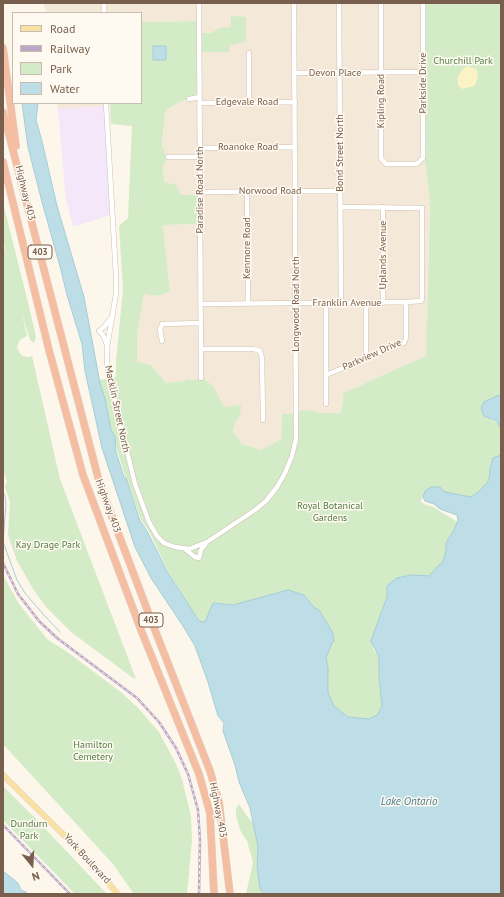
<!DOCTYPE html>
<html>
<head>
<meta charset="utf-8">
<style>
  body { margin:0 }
  #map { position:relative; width:504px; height:897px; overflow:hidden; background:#fcf7ea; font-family:"PT Sans",sans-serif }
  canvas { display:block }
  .frame { position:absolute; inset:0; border:4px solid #785f4d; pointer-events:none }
  .legend { position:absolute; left:12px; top:12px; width:130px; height:92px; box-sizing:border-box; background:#fffaf1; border:1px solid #c9bcaf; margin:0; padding:5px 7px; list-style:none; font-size:12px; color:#785f4d }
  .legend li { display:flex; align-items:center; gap:8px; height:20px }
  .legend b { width:20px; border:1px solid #c9bcaf }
  .north { position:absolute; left:12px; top:845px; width:40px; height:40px; -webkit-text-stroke:3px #fffaf1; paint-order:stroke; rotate:162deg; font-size:11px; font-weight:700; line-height:16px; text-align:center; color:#785f4d }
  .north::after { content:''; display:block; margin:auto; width:14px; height:18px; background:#785f4d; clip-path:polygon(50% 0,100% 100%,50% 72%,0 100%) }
</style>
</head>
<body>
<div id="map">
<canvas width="504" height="897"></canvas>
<div class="frame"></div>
<ul class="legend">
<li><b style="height:5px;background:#f9e0a5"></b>Road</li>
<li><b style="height:5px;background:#bba7c8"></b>Railway</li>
<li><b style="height:11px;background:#d4ebc8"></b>Park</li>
<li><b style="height:11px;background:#bedee7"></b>Water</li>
</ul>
<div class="north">N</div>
</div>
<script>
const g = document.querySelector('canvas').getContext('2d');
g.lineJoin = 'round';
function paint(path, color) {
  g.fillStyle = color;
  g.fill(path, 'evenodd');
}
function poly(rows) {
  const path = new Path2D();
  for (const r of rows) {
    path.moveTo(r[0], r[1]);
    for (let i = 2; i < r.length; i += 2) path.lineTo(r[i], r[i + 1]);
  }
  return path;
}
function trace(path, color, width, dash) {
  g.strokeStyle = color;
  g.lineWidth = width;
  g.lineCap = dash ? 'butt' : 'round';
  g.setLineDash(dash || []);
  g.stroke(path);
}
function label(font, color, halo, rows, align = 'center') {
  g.font = font + ' "PT Sans",sans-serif';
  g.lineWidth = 3;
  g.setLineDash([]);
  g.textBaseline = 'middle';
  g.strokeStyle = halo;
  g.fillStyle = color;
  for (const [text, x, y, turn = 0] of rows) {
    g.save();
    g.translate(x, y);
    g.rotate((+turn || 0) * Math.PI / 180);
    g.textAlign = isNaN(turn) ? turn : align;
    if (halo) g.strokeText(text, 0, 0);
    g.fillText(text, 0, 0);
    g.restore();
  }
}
paint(poly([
  [43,3,426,3,425,158,430,204,427,302,427,358,355,387,343,403,340,413,282,414,281,439,261,450,242,444,233,431,235,423,240,416,224,407,205,380,166,383,151,365,137,362,137,335,144,294,157,296,170,292,163,225,197,224,181,195,164,182,163,166,167,159,162,145,165,114,168,109,178,103,194,97,197,94,196,21,141,22,141,13,47,13],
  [57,103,103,103,104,106,58,109]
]), '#f4e9d9');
paint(poly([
  [104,106,110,215,73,227,66,200,58,109]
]), '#f4e7f9');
paint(poly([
  [426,3,501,3,501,400,487,412,491,420,499,423,501,428,501,461,488,482,475,498,431,493,422,498,421,501,424,504,433,507,456,521,457,523,445,565,374,637,373,649,379,657,379,676,382,707,377,715,372,718,369,719,356,718,348,717,334,706,328,692,328,668,326,658,332,643,328,625,319,610,315,608,304,595,254,600,233,605,213,603,205,622,199,621,168,571,149,531,141,520,126,477,125,476,115,443,115,437,111,430,105,399,99,380,116,377,116,360,123,290,119,226,128,218,132,126,111,124,110,103,141,103,141,22,196,21,197,94,194,95,194,97,178,103,168,109,165,114,162,145,167,159,163,166,164,182,176,185,181,195,197,195,197,224,163,225,170,292,157,296,144,294,137,335,137,362,151,365,166,383,184,381,188,379,192,380,204,379,213,386,224,407,241,405,240,416,235,423,233,431,242,444,261,450,281,439,282,414,300,413,300,410,317,411,317,413,340,413,343,403,343,393,426,356,430,204,425,158],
  [231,16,246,17,246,42,230,45,229,52,202,52,202,33,211,33,220,28,231,27],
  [3,203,29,306,36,337,34,343,30,340,22,314,27,336,20,340,17,346,18,350,22,356,28,357,32,356,60,479,136,679,133,678,71,632,46,607,33,589,17,561,8,535,10,502,5,487,7,481,3,471,3,243,8,261,3,240],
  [3,575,19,604,48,640,66,651,122,693,138,708,159,732,176,764,182,779,191,816,192,840,187,894,134,894,113,864,3,744],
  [3,786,35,818,107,894,75,894,3,820],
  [239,804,247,816,254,824,269,894,246,894,253,862,247,841,241,832,236,816,236,809]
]), '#d4ebc8');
paint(poly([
  [467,66,474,68,477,70,478,77,476,83,474,86,462,89,458,85,458,77,462,70]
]), '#fbf3c6');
const water = poly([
  [153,46,166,46,166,60,153,60,153,46],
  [22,103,38,103,36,120,42,141,57,206,84,297,100,383,105,399,111,430,115,437,116,452,124,477,126,478,140,521,147,531,167,571,199,621,205,622,213,603,233,605,288,590,304,595,315,608,319,610,333,633,334,641,332,643,326,658,328,668,328,692,334,706,348,717,369,719,377,715,382,707,379,676,379,657,371,641,387,597,387,586,397,578,411,575,429,576,443,561,446,551,446,543,454,530,458,520,457,515,440,509,434,504,425,501,423,497,425,491,431,487,440,487,445,492,471,497,477,493,487,483,489,479,490,469,493,458,501,455,501,894,264,894,260,888,257,867,258,846,250,808,239,782,235,765,223,731,224,723,218,716,208,682,195,646,183,626,151,578,135,547,102,448,85,371,82,344,67,295,61,270,42,202,28,147,22,103],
  [501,394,501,429,497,421,484,416,481,408,484,402,501,394],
  [3,871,18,883,21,890,26,892,27,894,3,894,3,871]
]);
paint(water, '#bedee7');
trace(water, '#a4cdd8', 1);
trace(poly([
  [3,492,5,496,6,504,3,542,17,580,25,593,42,613,60,632]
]), '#a4cdd8', 1);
const minor = poly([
  [104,3,104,13],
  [199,3,201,378],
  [339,3,341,303],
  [381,3,381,158,386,164,415,164,418,163,423,158,423,3],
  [249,53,249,102],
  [295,73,423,72],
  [189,99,200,97],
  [106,103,116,276,116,294,107,347,107,362,109,377,135,484,149,522,157,536,164,543,175,547,189,549,207,542,255,510,266,501,277,487,285,473,292,456,296,439,294,3],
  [200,103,295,102],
  [200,148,295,147],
  [168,157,200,157],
  [200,192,340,191],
  [247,192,248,304],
  [383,207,383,303],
  [326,303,326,404],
  [366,303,366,358],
  [201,304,406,302,421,301,422,299,422,208,340,207],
  [162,341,160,330,162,324,201,323],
  [107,345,103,335,99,331,104,327,111,318],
  [201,349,254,349,260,351,262,358,263,420],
  [326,375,404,343,406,338,406,302],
  [185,549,195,557,199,558,201,550,206,543]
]);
const major = poly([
  [3,775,85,856,118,894]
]);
const highway = poly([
  [3,48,16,146],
  [3,112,100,485,153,625,210,771,219,802,230,894],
  [3,162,49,350,83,475,141,630,199,774,210,813,214,894]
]);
trace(minor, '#cfc0af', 5.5);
trace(major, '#dcd5d1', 6);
trace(highway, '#dcd5d1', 8);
trace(minor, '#fff', 4.5);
trace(major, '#f9e0a5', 5.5);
trace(highway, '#f5bea3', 7);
const rail = poly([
  [3,563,18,594,39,621,57,638,137,698,159,722,176,748,188,774,198,810,200,840,199,894],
  [3,825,70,894]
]);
trace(rail, '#bba7c8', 2.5);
trace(rail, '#fffaf1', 1, [3]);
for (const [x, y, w] of [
  [40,252,24],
  [151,620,24]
]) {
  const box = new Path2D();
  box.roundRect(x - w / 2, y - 7, w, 14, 3);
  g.fillStyle = '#fffaf1';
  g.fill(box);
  trace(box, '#785f4d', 1);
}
label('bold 9px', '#785f4d', null, [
  ["403",40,252],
  ["403",151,620]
]);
label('10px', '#527e44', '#fffaf1', [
  ["Churchill Park",463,61],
  ["Royal Botanical",330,506],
  ["Gardens",330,518],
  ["Kay Drage Park",48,545],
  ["Hamilton",93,745],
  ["Cemetery",93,757],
  ["Dundurn",29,824],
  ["Park",29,836]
]);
label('10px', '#785f4d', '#fffaf1', [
  ["Devon Place",335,73],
  ["Parkside Drive",423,83,-90],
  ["Kipling Road",381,101,-90],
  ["Edgevale Road",247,102],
  ["Roanoke Road",248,147],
  ["Bond Street North",340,153,-90],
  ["Paradise Road North",200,190,-90],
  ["Norwood Road",270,191],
  ["Highway 403",25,193,76],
  ["Kenmore Road",247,248,-90],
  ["Uplands Avenue",383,255,-90],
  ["Franklin Avenue",347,303],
  ["Longwood Road North",296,304,-90],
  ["Parkview Drive",372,355,-24],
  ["Macklin Street North",117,409,78],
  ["Highway 403",108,506,70],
  ["Highway 403",218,810,79],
  ["York Boulevard",87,859,47]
]);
label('italic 11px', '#477a8b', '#fffaf1', [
  ["Lake Ontario",409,802]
]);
</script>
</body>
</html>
